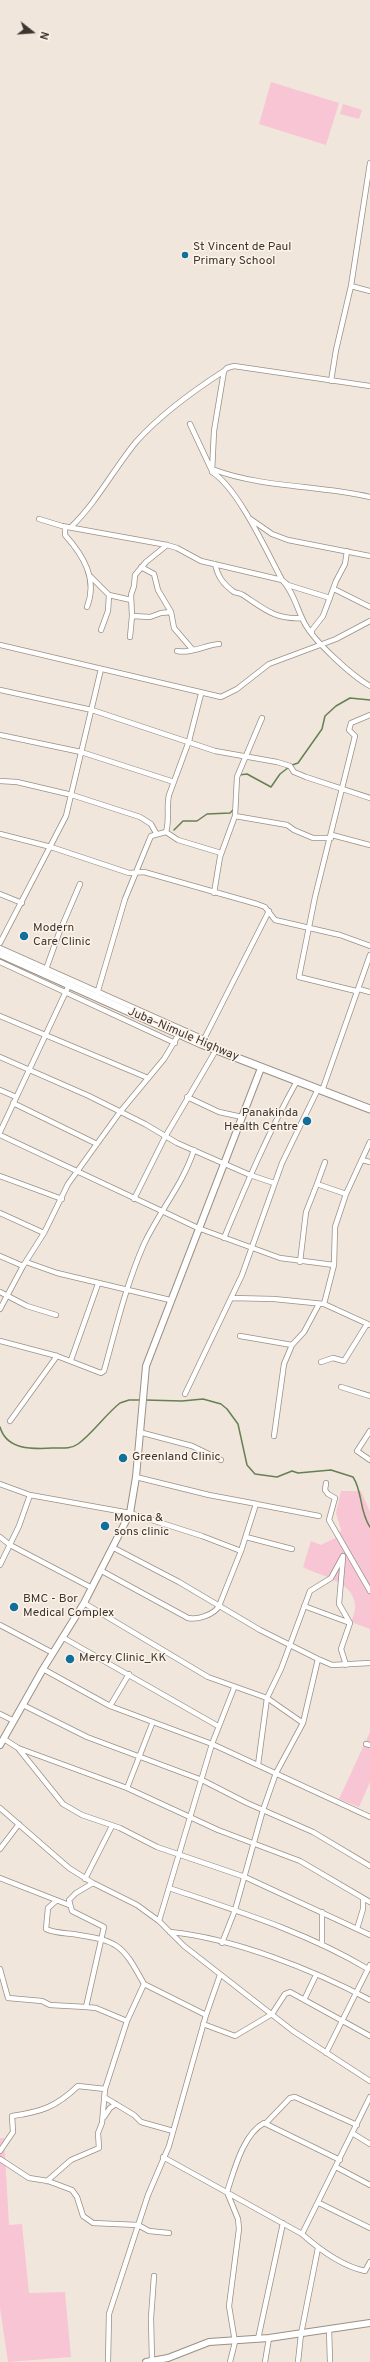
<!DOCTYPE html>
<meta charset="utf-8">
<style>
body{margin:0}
#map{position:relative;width:370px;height:2362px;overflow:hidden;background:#f1e6db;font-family:Overpass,sans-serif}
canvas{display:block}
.north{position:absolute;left:12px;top:12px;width:40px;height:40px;-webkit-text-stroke:3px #fef3e8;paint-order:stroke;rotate:107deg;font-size:11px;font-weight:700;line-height:16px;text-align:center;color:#3b3632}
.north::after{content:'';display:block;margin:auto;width:14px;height:18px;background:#3b3632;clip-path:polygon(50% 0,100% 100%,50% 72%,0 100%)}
</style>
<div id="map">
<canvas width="370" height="2362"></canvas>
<div class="north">N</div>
</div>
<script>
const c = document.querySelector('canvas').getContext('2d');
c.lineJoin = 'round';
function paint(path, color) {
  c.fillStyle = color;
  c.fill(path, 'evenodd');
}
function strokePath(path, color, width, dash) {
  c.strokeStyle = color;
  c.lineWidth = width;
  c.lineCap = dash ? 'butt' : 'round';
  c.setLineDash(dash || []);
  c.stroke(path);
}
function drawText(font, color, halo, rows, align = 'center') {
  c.font = font + ' Overpass,sans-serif';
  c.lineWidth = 3;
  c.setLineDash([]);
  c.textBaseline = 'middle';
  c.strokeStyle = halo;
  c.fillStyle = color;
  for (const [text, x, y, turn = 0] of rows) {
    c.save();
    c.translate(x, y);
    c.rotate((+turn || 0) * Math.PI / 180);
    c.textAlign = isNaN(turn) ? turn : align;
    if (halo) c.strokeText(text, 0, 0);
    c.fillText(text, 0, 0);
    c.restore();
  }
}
paint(new Path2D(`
 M271 82 339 103 326 145 259 124Z
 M343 104 362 110 359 119 340 114Z
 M341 1491H361L370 1512V1629L351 1622C353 1617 356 1609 355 1604 352 1580 319 1576 303 1567L311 1541 321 1545 337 1537 341 1530 336 1513Z
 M370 1732V1782L359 1807 339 1799Z
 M0 2138H4L9 2225 22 2224 29 2293 65 2292 71 2357 8 2362 0 2308Z`), '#f8c5d4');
strokePath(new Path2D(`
 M292 765 298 763 322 729 325 716 336 706 350 698 370 700
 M239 775 247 774 271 787 280 774 289 767
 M174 830 183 821H197L207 814 230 813 234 809
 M145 1400 182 1401 203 1399 221 1404 227 1409 238 1424 247 1465 255 1474 277 1477 292 1471 298 1473 331 1470 353 1477C363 1492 359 1511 370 1527
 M0 1427C7 1451 34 1449 54 1448 62 1448 71 1449 78 1444 93 1433 105 1415 120 1403L129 1400H142`), '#658052', 1.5);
const street = new Path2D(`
 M351 286 370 291
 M331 381 336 350 351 286 370 163
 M370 386 234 366 227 368 224 371 214 431 212 472C238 488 267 552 282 580 294 592 297 610 305 624 315 642 352 676 370 686
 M190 424 212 471
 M212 469C262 488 318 485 370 497
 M249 518 272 534 288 540 370 556
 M39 519 62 526 167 545 177 548 201 561 282 580 288 585 330 598
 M65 527V535C83 555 98 579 87 607
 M71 527C97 502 113 470 136 442 161 414 193 391 224 371
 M215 564C218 577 223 584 234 592 236 593 240 593 243 595 263 608 275 620 302 618
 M141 567 154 574 158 590 171 612 174 628 192 649
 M91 577 109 595 108 611 101 630
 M334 589 370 607
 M109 595 131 600
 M132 616 150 617 161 613 171 612
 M312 634V630L323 616 336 581 345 564 347 551
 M130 637 132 616 131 595 134 586 135 575 146 562 167 545
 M0 645 221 697 237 689 269 664 336 639 370 621
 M177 651C191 654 205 645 219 644
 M0 690 92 710 215 751 277 762 290 766 294 772 306 777 370 798
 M201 694 189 741 169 795C166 808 170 819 166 832L178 840 221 853
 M370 715 351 723 349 730 355 736 315 897 299 977 356 991 359 989 370 992
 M0 735 81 752 174 782
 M0 781 17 782 72 795 140 817 151 824 156 833
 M235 816 287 825 294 830 313 838H331
 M0 834 51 847 129 873 144 872 257 904 265 907 275 920 340 935 370 946
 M332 835 370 845
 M214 893 220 857 235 816 237 777 262 718
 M0 894 22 903
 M0 943 66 816 101 669
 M0 948 204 1039
 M0 962 175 1043
 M45 972 59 933 80 884
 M97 994 125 899 148 843 151 836 166 832
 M0 1016 148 1078
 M203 1041 269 911
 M0 1057 89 1096 145 1124 177 1143 250 1175 274 1183
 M0 1090 16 1097
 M322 1091 370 955
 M187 1097 219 1112 242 1117
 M13 1103 97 1144
 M0 1132 69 985
 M0 1135 198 1228 280 1258 334 1265
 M362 1160 370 1162
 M0 1176 62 1199
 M317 1184 325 1162
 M134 1199 165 1137 216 1050
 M0 1213 44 1233
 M224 1238C246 1185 269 1131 297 1081
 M0 1256 23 1266
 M26 1262 57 1273 170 1300
 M300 1262 306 1212 317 1184 346 1194
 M0 1292 27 1306 56 1315
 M231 1298 274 1299 324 1304 370 1325
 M324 1304 334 1265 335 1227 346 1194 370 1142
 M0 1309 23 1266 44 1233 68 1184 120 1112 164 1059 179 1034
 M240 1336 292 1345
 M0 1341 57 1356 101 1373 104 1371C116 1328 126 1285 144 1244 160 1210 182 1186 194 1150
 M71 1360 98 1284
 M321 1362 333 1358 344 1361 367 1324
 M341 1387 370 1396
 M185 1394 242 1275 282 1163 318 1089
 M10 1421 57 1356
 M370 1431 357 1451 370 1460
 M139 1432 192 1446 221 1460
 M274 1436 284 1364 292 1345 304 1332 319 1304
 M136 1477 209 1495 257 1504
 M326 1483 325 1490 328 1494 335 1498 329 1520 370 1591
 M0 1484 30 1495 130 1513 202 1536 241 1551
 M0 1537 10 1545 92 1588
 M246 1537 292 1549
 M112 1547 179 1582 260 1630 318 1659 332 1665 370 1663
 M343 1557 339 1604 350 1623 341 1649 346 1665
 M0 1565 19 1526 30 1495
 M100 1570 188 1618C197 1620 214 1615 219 1606L241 1551 256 1504 319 1516
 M84 1603 208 1677 267 1698 303 1723
 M304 1606 350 1623
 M0 1625 53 1653
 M62 1637 218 1726
 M43 1669 110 1706 212 1744 370 1817
 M23 1705 87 1737 202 1780 247 1803 313 1832 370 1866
 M110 1706 129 1674
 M0 1714 14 1721
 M4 1739 18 1748 127 1788 218 1830 300 1861 370 1902
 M366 1744 370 1745
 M18 1748 63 1804 82 1815 120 1828 157 1847 245 1877 370 1935
 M258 1765 267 1698 281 1669 310 1591 331 1578 343 1556
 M127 1788 152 1724
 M0 1808 69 1868 93 1883 137 1905 159 1921 184 1946 293 2031 370 2081
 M0 1849 19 1824
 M0 1878 69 1905
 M85 1879 112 1826
 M169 1888C237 1911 306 1932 368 1969
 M56 1901 48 1908 46 1929C54 1933 65 1933 73 1934 119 1941 122 1944 144 1984
 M322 1912V1945
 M159 1921 212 1744 234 1688
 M357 1929 363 1909V1898
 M170 1932C233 1938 314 1970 370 2000
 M222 1943 235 1910 263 1810 276 1773 303 1723 318 1659
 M0 1969 8 1998 42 2001 50 2005 86 2007 104 1927 72 1911 69 1900 76 1893 93 1883
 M304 2000 316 1975
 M86 2007 96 2008 127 2021
 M203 2024 235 2036 272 2014 285 1994 290 1992 370 2036
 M326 2053 370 1965
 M104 2097 134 2115 141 2122 173 2131
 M104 2117 110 2108 116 2104
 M266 2123 290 2098 295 2097 357 2125
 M352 2133 370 2144
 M0 2151 13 2132 12 2116C41 2112 56 2107 78 2086L105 2089
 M163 2157 302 2234 370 2097
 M0 2159 29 2178 48 2181 72 2190 77 2197 83 2216 93 2223 138 2225 149 2231 169 2233
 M336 2167 370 2185
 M47 2181 71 2160 99 2148 98 2133 102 2123 105 2089 127 2021 144 1984 206 2015
 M319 2203 370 2228
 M302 2234C320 2250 342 2266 365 2271L370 2262
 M329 2329 330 2362
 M258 2339 283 2223
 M152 2361 151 2318 154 2276
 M108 2362 109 2314 148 2195 169 2146 206 2015 220 1975
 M230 2362 235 2342 229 2306 239 2229 238 2219 227 2192C234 2171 243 2134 264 2123L340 2160
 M265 2362 269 2338
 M298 2362 301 2334 318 2248`);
const secondary = new Path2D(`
 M0 1745 43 1669 84 1603 130 1513 136 1477 146 1366 261 1068
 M146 2362 168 2358 209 2342 269 2338 370 2323`);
const primary = new Path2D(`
 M0 954 201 1044 370 1109`);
strokePath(street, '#9a9086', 6);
strokePath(secondary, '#9a9086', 8);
strokePath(primary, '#9a9086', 9);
strokePath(street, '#fff', 4.5);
strokePath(secondary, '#fff', 6);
strokePath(primary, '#fff', 7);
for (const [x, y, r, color] of [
 [185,255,4,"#106f9d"],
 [24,936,5,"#106f9d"],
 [307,1121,5,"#106f9d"],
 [123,1458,5,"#106f9d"],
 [105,1526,5,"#106f9d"],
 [14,1607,5,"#106f9d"],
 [70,1659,5,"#106f9d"]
]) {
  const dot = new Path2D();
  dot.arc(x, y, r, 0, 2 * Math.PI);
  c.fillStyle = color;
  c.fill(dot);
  strokePath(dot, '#fef3e8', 1.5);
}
drawText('12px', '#3b3632', '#fef3e8', [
 ["St Vincent de Paul",193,248],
 ["Primary School",193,262],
 ["Modern",33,929],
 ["Care Clinic",33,943],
 ["Panakinda",298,1114,"right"],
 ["Health Centre",298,1128,"right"],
 ["Greenland Clinic",132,1458],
 ["Monica &",114,1519],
 ["sons clinic",114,1533],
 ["BMC - Bor",23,1600],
 ["Medical Complex",23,1614],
 ["Mercy Clinic_KK",79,1659]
], 'left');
drawText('12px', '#3b3632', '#fef3e8', [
 ["Juba–Nimule Highway",183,1035,23]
]);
</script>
